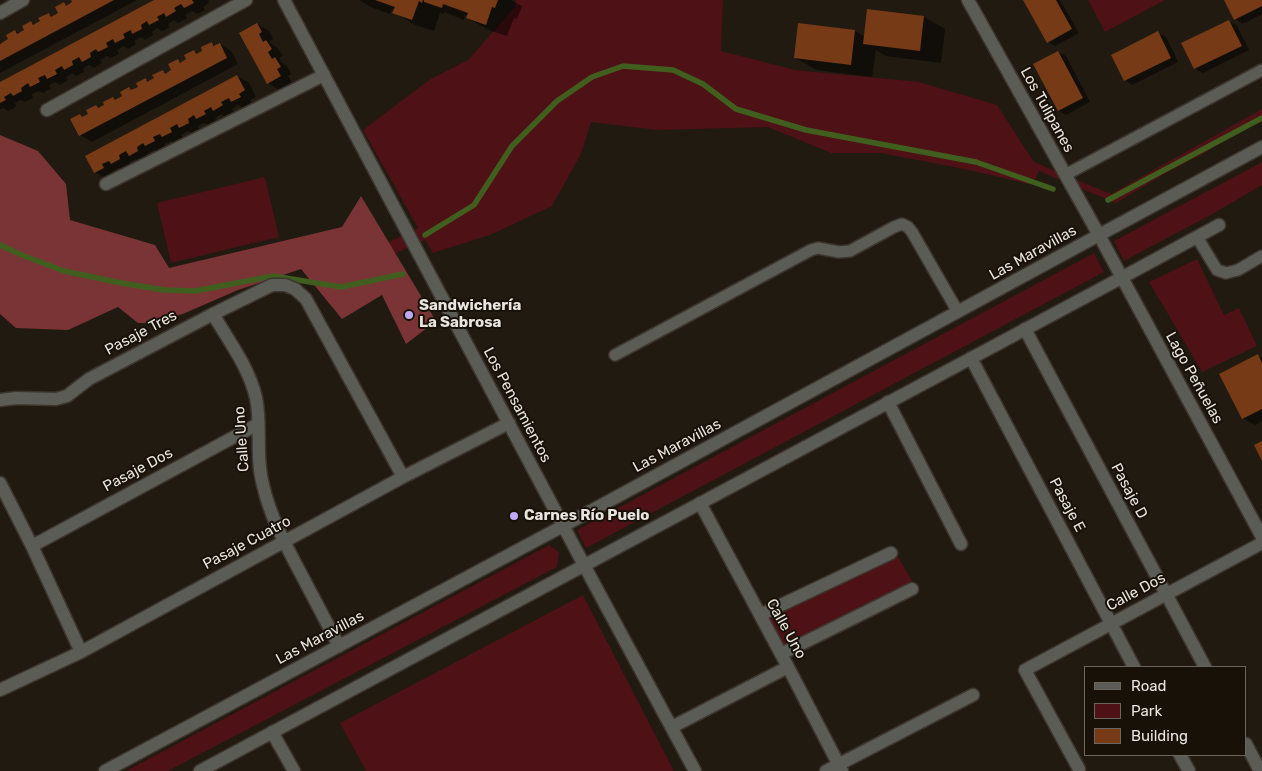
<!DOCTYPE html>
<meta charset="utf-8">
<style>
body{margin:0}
#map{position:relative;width:1262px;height:771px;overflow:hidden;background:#201a11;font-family:Rubik,sans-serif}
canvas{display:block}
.legend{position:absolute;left:1084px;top:666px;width:162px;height:90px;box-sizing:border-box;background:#171108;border:1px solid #6b655e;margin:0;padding:6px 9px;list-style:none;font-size:15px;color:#e8e4de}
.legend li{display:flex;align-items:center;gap:10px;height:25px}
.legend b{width:25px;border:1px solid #6b655e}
</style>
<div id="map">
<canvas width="1262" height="771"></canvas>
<ul class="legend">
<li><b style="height:6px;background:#5c5c56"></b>Road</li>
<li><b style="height:14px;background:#4d1116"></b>Park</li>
<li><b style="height:14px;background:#773a16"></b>Building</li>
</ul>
</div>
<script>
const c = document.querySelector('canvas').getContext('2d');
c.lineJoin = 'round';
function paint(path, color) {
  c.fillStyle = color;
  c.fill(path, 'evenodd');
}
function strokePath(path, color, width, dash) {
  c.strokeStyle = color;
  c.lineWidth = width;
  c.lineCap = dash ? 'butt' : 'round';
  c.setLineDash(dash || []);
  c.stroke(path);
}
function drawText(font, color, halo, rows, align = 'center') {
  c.font = font + ' Rubik,sans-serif';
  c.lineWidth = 4;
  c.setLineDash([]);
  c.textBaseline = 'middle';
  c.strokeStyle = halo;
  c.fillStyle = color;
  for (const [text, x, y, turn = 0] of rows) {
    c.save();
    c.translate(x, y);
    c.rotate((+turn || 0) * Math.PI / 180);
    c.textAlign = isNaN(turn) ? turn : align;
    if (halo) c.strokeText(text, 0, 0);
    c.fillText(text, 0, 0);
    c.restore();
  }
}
paint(new Path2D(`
 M516 0H723L721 51 795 70 919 82 997 105 1034 162 1111 194 1262 109V118L1206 152 1166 173 1116 203 1039 171 1036 178 1028 184 969 170 881 153H831L768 127 657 130 591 122 581 154 552 206 490 235 433 253 425 240 385 258 349 263 324 258 290 255 239 274 228 273 180 286 116 287 60 275 37 247 19 230 0 225V215L16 219 42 236 56 256 76 271 138 277 190 276 225 263 241 264 263 254 291 246 318 247 341 251H371L418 228 363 130 429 80 468 60 515 7Z
 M1088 0H1165L1105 32Z
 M1262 162V185L1216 212 1124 261 1114 241Z
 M265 177 279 237 171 263 157 203Z
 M1094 253 1104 272 586 548 577 530Z
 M1197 259 1224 315 1239 308 1257 346 1202 372 1149 282Z
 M549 545 559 552 557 567 168 771H126Z
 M896 553 913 583 783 650 765 618Z
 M583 595 674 771H366L340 723Z`), '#4d1116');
paint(new Path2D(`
 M0 135 38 151 66 184 70 220 155 245 169 268 342 227 361 196 436 321 406 344 382 295 342 319 301 269 238 290 185 313 157 323H138L118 307 68 330 16 328 0 314Z`), '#7a3436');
paint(new Path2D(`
 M73 0H137L0 73V42L3 43 10 40 15 31 19 33 26 30 31 22 36 25 49 14 53 17 59 14 64 4 68 6 74 3Z
 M157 0H208L209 3 203 7 205 10 197 14 192 11 185 15 187 18 178 23 174 20 168 24 170 27 162 31 157 28 152 32 153 35 145 40 141 37 134 41 136 44 128 49 124 46 117 50 119 54 111 58 107 56 100 60 102 63 94 68 89 65 83 68 84 72 76 76 72 73 66 77 68 80 60 85 55 82 49 85 51 88 43 93 39 91 32 94 33 98 25 102 21 100 15 103 16 107 8 111 3 108 0 110V83Z
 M359 0H511L522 6 517 19 514 18 507 36 489 30 467 18 468 16 465 15 464 20 444 12V14L440 13 434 31 415 25 394 12 395 11 392 10 390 14 373 8Z
 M1024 0H1060L1079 33 1055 46 1048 42Z
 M1225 0H1262V14L1243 24 1235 19Z
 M924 17 945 29 941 63 886 56 876 50 872 77 817 70 795 58 855 31 865 37Z
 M1229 21 1237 26 1249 50 1203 73 1195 69Z
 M257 24 269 31 273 39 270 41 271 44 278 48 283 56 279 58 281 62 287 66 291 74 288 76 292 83 279 90 268 83 240 33Z
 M1158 33 1166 37 1178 62 1132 85 1125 80Z
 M211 44 216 46 220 44 231 51 238 64 92 142 80 135V115L84 118 90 115 96 106 100 109 113 98 117 100 124 97 129 88 133 91 139 88 146 80 150 82 163 71 167 74 173 70 178 61 182 63 194 52 198 54Z
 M1058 52 1066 56 1090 102 1066 115 1059 111Z
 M237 76 249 83 256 97 250 100 251 104 243 108 238 105 232 109 234 112 225 117 221 114 215 118 217 121 209 125 204 123 198 126 200 129 192 134 188 131 181 135 183 138 174 143 171 141 164 144 166 148 157 152 154 150 147 154 149 157 141 162 136 159 130 162 131 166 123 170 119 168 113 171 114 175 107 179 95 172 87 156Z
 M1258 356 1262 358V421L1255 425 1243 418Z`), '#0007');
strokePath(new Path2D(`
 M1108 200 1262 118
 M425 235 474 205 512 146 557 101 592 77 623 66 673 70 703 84 736 109 806 130 976 162 1053 189
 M0 245 24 256 64 271 121 283 164 290 195 291 273 276 341 287 403 274`), '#405f1f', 5.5);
paint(new Path2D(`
 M71 0H114L0 61V44L8 39 6 35 15 30 17 34 24 30 22 26 31 21 33 25 40 21 38 18 49 13 51 17 58 13 55 7 64 2 66 6 72 2Z
 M154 0H192L194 3 184 8 181 4 174 8 176 11 166 17 164 13 157 17 159 20 149 25 147 21 141 25 142 29 132 34 131 30 123 34 125 38 115 43 113 39 106 43 108 47 98 52 96 49 90 53 91 57 82 62 79 57 72 61 73 65 64 70 62 66 55 70 57 74 47 79 45 75 38 78 40 82 30 87 28 83 21 88 22 91 13 96 11 93 4 97 6 100 0 103V82Z
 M375 0H423L422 3 419 1 412 20 392 13 395 7Z
 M424 0H498L495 8 492 7 486 25 466 18 468 13 443 4 442 8 424 2Z
 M1023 0H1056L1072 29 1047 43Z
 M1224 0H1262V6L1234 20Z
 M867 9 924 16 920 51 863 44Z
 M1229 20 1242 46 1194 69 1181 43Z
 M257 23 262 32 259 34 263 42 266 40 272 49 268 52 272 59 275 57 281 67 277 69 281 76 267 84 239 33Z
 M798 23 855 30 851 65 794 58Z
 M1158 31 1171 58 1124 81 1111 55Z
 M212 42 213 46 220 43 227 58 79 136 70 119 80 114 82 117 88 114 86 110 96 105 98 108 104 105 103 102 113 97 115 100 122 96 120 92 129 87 131 90 138 87 136 83 146 78 147 82 154 78 152 75 163 70 165 74 171 70 168 64 178 59 180 63 186 59 184 55 194 50 196 54 202 51 201 47Z
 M1058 51 1083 98 1058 111 1033 64Z
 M237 75 245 90 239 94 241 97 231 102 229 98 221 102 223 105 213 111 211 107 204 111 206 114 196 119 194 115 188 119 189 123 179 128 177 124 170 128 172 132 162 137 160 134 153 137 155 141 145 146 143 143 137 147 138 151 129 156 126 151 119 155 120 159 111 164 109 161 102 164 104 168 94 173 85 156Z
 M1258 354 1262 363V409L1242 419 1219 374Z
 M1262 441V461L1254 445Z`), '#773a16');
const service = new Path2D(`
 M1065 175 1262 70
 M1197 237 1217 270 1226 273 1238 270 1262 256
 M615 355 811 250 818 248 839 252 850 251 894 227 902 224 908 227 912 232 958 312`);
const minor = new Path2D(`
 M968 0 1099 235 1262 147
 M0 13 23 0
 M47 110 246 0
 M106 184 324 75
 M1121 278 1219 225
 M213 314C228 340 249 367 256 398 262 426 255 456 263 485 270 516 285 544 300 572 313 597 326 621 339 646
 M1025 329 1205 667
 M971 358 1134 667
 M0 400 16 398 56 399 67 396 89 379 213 314 272 285H285L295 289 306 299 403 477
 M888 402 961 544
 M0 483 32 546 81 652
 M700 503 788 667 842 771
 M32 546 258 424
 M584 565 695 771
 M760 615 891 553
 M781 654 912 589
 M0 690 81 652 403 477 509 423
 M672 727 788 667
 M272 732 294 771
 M1246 744 1260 771
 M1180 755 1189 771
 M1079 769 1025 670 1262 543
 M826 771 973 695`);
const tertiary = new Path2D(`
 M284 0 584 565
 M105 771 563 526 1099 235 1262 537
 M200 771 1121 278`);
strokePath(service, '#3c362e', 14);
strokePath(minor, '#3c362e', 15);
strokePath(tertiary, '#3c362e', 15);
strokePath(service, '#5c5c56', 11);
strokePath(minor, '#5c5c56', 12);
strokePath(tertiary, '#5c5c56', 12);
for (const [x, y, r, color] of [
 [409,315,5,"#bea9f4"],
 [514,516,5,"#bea9f4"]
]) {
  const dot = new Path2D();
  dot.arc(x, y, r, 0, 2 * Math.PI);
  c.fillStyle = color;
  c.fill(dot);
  strokePath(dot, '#171108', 2);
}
drawText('15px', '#e8e4de', '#171108', [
 ["Los Tulipanes",1047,110,61],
 ["Las Maravillas",1033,253,-29],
 ["Pasaje Tres",141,333,-28],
 ["Lago Peñuelas",1194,378,61],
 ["Los Pensamientos",517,405,62],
 ["Calle Uno",242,439,-94],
 ["Las Maravillas",677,446,-28],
 ["Pasaje Dos",138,470,-28],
 ["Pasaje D",1129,491,62],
 ["Pasaje E",1067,505,62],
 ["Pasaje Cuatro",247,543,-28],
 ["Calle Dos",1136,592,-28],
 ["Calle Uno",786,629,61],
 ["Las Maravillas",320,638,-28]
]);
drawText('bold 15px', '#e8e4de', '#171108', [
 ["Sandwichería",419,306],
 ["La Sabrosa",419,323],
 ["Carnes Río Puelo",524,516]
], 'left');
</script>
